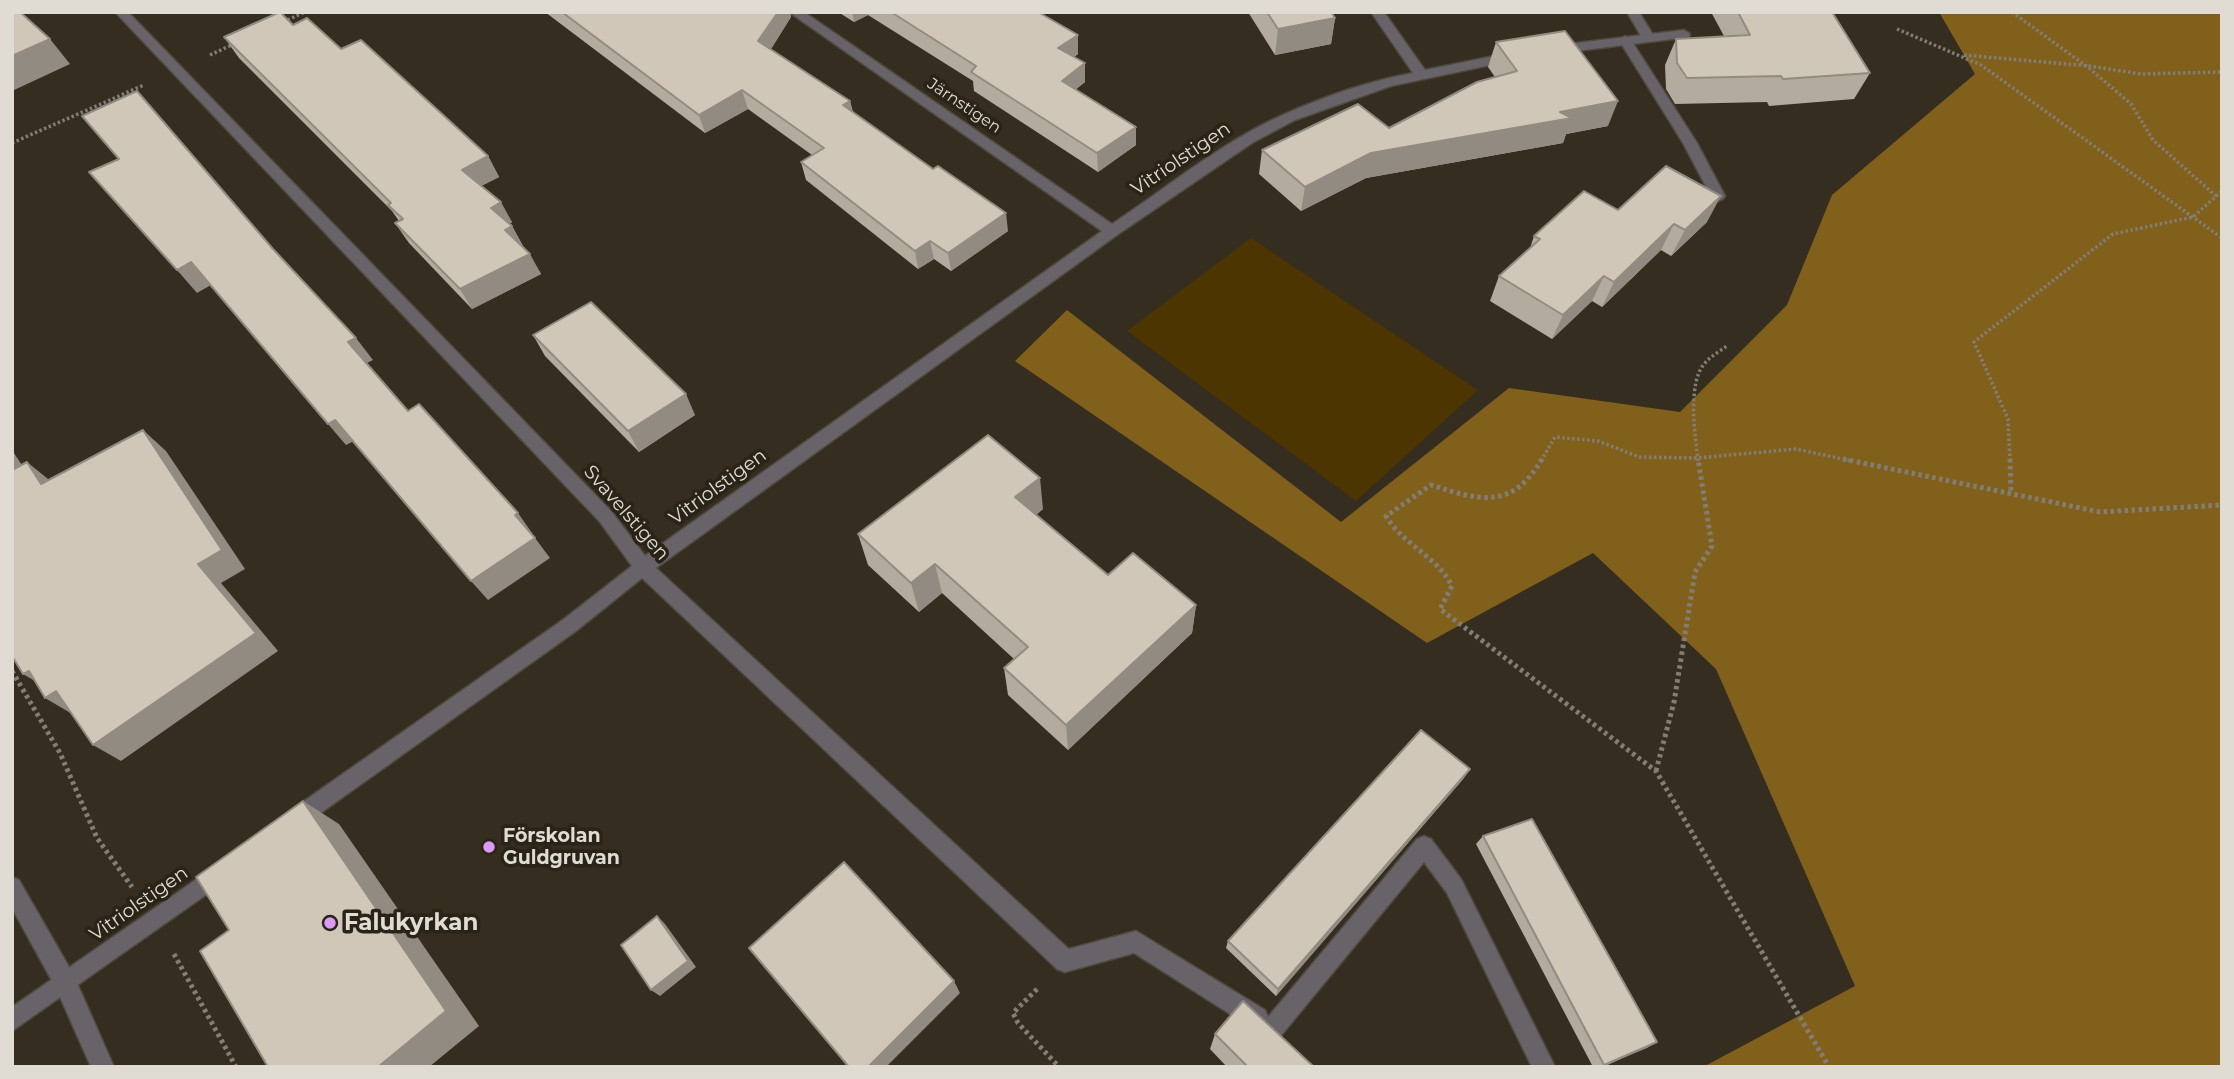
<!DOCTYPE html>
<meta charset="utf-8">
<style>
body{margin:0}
#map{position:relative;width:2234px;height:1079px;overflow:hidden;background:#342d20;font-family:Montserrat,sans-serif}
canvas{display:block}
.frame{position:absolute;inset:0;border:14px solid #e0dcd4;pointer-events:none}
</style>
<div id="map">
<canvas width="2234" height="1079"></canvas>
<div class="frame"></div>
</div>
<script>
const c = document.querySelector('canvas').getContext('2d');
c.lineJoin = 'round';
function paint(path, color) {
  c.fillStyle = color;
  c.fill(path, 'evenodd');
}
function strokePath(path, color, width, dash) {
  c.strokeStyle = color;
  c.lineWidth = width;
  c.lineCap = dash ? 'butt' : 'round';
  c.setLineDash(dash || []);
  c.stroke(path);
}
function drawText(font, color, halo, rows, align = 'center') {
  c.font = font + ' Montserrat,sans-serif';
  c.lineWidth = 7;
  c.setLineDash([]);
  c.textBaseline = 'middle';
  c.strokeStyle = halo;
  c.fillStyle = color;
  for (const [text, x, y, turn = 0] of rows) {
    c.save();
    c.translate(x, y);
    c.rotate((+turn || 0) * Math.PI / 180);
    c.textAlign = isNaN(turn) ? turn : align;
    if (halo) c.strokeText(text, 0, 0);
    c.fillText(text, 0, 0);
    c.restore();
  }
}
paint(new Path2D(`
 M1251 238 1478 390 1356 501 1127 331Z`), '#4c3500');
paint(new Path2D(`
 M1939 12H2222V1067H1703L1855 986 1716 669 1593 553 1427 643 1015 361 1067 310 1341 522 1509 388 1680 412 1787 305 1832 195 1975 74Z`), '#81601c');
const service = new Path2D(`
 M1627 12H1639L1655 38 1654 41H1644Z
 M1625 36 1631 40 1697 143 1725 196 1723 199 1718 201 1711 196 1683 143 1619 40Z
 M1424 836 1431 839 1461 879 1555 1067H1532L1447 893 1424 862 1279 1038 1271 1041 1263 1038 1261 1027 1257 1029 1249 1026 1134 953 1065 972 1057 969 1054 961 1057 953 1065 950 1136 931 1265 1010 1268 1017 1417 839Z`);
const minor = new Path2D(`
 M115 12H128L612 512 645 556 1102 231 789 12H804L1112 224C1168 187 1223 141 1285 114 1325 96 1370 81 1413 73L1371 12H1384L1425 70 1514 52 1520 56 1514 60 1391 86 1295 120 1252 143 1117 235 656 568 1073 953 1076 961 1073 969 1065 972 1057 969 642 578 576 631 301 827 294 830 287 827 284 820 287 813 564 619 632 566 600 522Z
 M1684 30 1690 34 1689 37 1552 54 1546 50 1552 46Z
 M220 863 227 866 230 873 227 880 12 1031V1007Z`);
const tertiary = new Path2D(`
 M12 877 19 880 73 974 114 1067H91L57 990 12 908Z`);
strokePath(service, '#50493d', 3);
strokePath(minor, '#50493d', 3);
strokePath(tertiary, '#50493d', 3);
strokePath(new Path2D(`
 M2012 12 2089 68 2131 104 2153 140 2216 196
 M283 22 305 12
 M1897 29 1981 65 2222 238
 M210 55 234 44
 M1964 55 2089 66 2141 74 2222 72
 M12 143 144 85
 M1541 461 1555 437 1598 441 1639 457 1697 458 1796 449 1852 461
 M1698 461C1695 436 1687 382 1705 363 1711 356 1720 351 1727 346
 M2010 461 2008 419 1974 342 2113 234 2193 217 2222 191`), '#837d73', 3.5, [2.5, 2.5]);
strokePath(new Path2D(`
 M1542 459C1512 510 1481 501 1431 485L1386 516C1403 545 1437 556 1452 586L1440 609 1656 771 1829 1067
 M1843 459 2100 512 2222 505
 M2010 459 2011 493
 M12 671 60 753 97 838 132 887
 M1656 771 1674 702 1695 572 1712 546 1698 459
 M174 954 236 1067
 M1037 989 1013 1013 1018 1023 1059 1067`), '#837d73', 5, [3.5, 3.5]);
paint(service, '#676369');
paint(minor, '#676369');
paint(tertiary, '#676369');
paint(new Path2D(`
 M545 12H790L791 17 771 49 850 101 853 112 1008 231 951 271 934 259 918 269 806 180 801 162 812 155 748 109 705 133Z
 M838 12H1038L1078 54 1074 57 1085 82 1076 89 1136 145 1098 172 974 91 973 81 868 15 854 22Z
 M1248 12H1331L1335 18 1331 44 1275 55Z
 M1711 12H1832L1870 73 1854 99 1769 106 1767 102 1675 104 1666 89 1665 65 1676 39 1724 36Z
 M293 25 341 49 488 156 499 177 481 186 512 222 509 224 512 226 523 246 541 274 472 309 409 243 395 223 399 221 392 211 239 58 224 37Z
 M1496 42 1608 126 1566 134 1563 143 1366 178 1301 211 1259 174 1262 150 1389 128 1495 77 1488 67Z
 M1618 210 1707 222 1671 256 1661 250 1602 307 1592 301 1552 339 1490 301 1499 276 1530 248 1534 236Z
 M533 335 695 415 639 452 545 356Z
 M1043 509 1036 515 1108 575 1196 605 1192 633 1068 750 1008 695 1004 668 1014 659 942 593 919 612 868 565 858 534Z
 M1464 778 1276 996 1226 948 1228 941Z
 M1483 836 1657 1042 1603 1067H1593L1476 844Z
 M1215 1034 1314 1067H1227L1210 1049Z`), '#b3ab9e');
paint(new Path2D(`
 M778 12H790L791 17 764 60 758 41Z
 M852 12H868V15L854 22Z
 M1335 18 1331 44 1275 55 1278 29Z
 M1078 35V54L1059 66 1058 48Z
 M50 39 70 64 12 91V56Z
 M1085 63V82L1063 100 1062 81Z
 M742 90 748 109 705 133 699 115Z
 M850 101 854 120 843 105Z
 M1618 101 1608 126 1566 134 1563 143 1366 178 1301 211 1305 187 1371 153 1560 112Z
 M1136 127V145L1098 172 1097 153Z
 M488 156 499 177 473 190 462 170Z
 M1721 196 1707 222 1671 256 1685 230Z
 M501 202 512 222 502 228 491 208Z
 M1006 213 1008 231 951 271 948 253Z
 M1674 224 1661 250 1602 307 1614 282Z
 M512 226 523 246 505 230Z
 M930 241 934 259 918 269 915 251Z
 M530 254 541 274 472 309 460 289Z
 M191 262 211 285 197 293 177 270Z
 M1604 276 1592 301 1552 339 1563 315Z
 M356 338 373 360 365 364 348 342Z
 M686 394 695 415 639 452 628 431Z
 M335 420 354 441 346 445 328 424Z
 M143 430 166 451 245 569 221 583 278 651 121 761 93 745 198 564Z
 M12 450 39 491 12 470Z
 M27 462 53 483 41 484Z
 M1040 478 1043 509 1019 529 1015 497Z
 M518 513 532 533 530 535 515 515Z
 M535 538 550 558 488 600 471 581Z
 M935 564 942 593 919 612 911 583Z
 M1196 605 1192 633 1068 750 1066 725Z
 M29 671 52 691 23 674Z
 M56 691 74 715 45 698Z
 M1470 769 1464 778 1276 996 1278 989Z
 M303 801 339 824 479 1026 429 1067H378Z
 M657 916 665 924 696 967 660 996 651 990Z
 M954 981 960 993 886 1067H868Z
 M1657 1042 1647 1048 1601 1067Z`), '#928b81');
const building = new Path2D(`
 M12 12H20L50 39 12 56Z
 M280 12 293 25 307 18 341 49 361 40 488 156 462 170 501 202 491 208 512 226 505 230 530 254 460 289 395 223 403 219 388 205 391 203 224 37Z
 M562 12H778L758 41 850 101 843 105 933 169 938 166 1006 213 948 253 930 241 915 251 801 162 824 148 742 90 699 115Z
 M891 12H1038L1078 35 1058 48 1085 63 1062 81 1136 127 1097 153 971 72 976 66Z
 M1267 12H1331L1335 18 1278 29Z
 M1738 12H1832L1870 73 1783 79 1781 76 1687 78 1677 63 1676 39 1750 35Z
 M1565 31 1618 101 1560 112 1572 118 1371 153 1305 187 1262 150 1358 104 1389 128 1477 82 1517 71 1496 42Z
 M137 91 273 249 356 338 348 342 408 411 419 404 518 513 515 515 535 538 471 581 335 420 328 424 191 262 177 270 89 172 119 159 82 116Z
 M1666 166 1721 196 1685 230 1674 224 1614 282 1604 276 1563 315 1499 276 1540 239 1534 236 1584 191 1618 210Z
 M591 302 686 394 628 431 533 335Z
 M143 430 222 550 198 564 256 633 93 745 56 691 45 698 29 671 23 674 12 656V470L27 462 41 484Z
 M988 435 1040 478 1015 497 1108 575 1133 553 1196 605 1066 725 1004 668 1028 647 935 564 911 583 858 534Z
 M1421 730 1470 769 1278 989 1228 941Z
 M303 801 446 1011 378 1067H268L200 951 229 930 196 877Z
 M1532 819 1657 1042 1604 1065 1483 836Z
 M844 862 954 981 868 1067H849L749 948Z
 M657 916 688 961 651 990 621 945Z
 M1243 1001 1314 1067H1248L1215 1034Z`);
paint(building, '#d0c7b8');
strokePath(building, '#928b81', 2);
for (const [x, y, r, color] of [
 [489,847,7,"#da9af6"],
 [330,923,7,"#da9af6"]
]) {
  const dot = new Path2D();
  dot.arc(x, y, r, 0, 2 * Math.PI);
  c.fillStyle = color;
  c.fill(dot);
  strokePath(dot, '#2a2317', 2.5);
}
drawText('16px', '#e0dcd4', '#2a2317', [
 ["Järnstigen",964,106,34]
]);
drawText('19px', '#e0dcd4', '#2a2317', [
 ["Vitriolstigen",1181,159,-34],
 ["Vitriolstigen",718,487,-36],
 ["Svavelstigen",626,513,49],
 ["Vitriolstigen",139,904,-35]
]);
drawText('bold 19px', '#e0dcd4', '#2a2317', [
 ["Förskolan",503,836],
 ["Guldgruvan",503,858]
], 'left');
drawText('bold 23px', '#e0dcd4', '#2a2317', [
 ["Falukyrkan",344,923]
], 'left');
</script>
